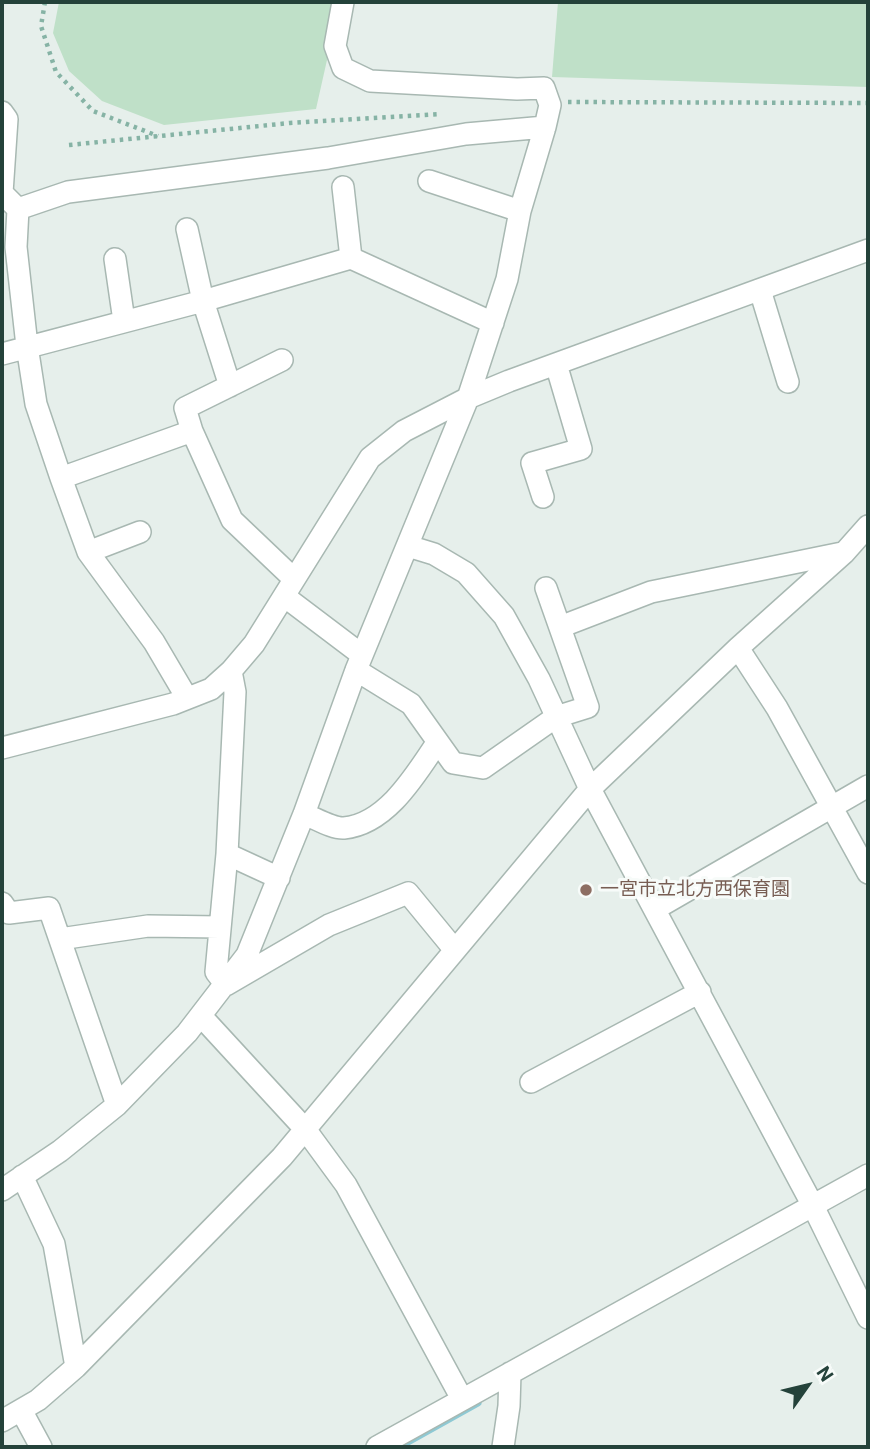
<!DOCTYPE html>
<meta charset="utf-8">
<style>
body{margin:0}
#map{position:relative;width:870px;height:1449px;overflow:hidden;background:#e6efeb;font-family:Roboto,sans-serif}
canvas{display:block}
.frame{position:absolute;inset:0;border:4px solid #24423a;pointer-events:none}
.north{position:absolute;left:772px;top:1351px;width:70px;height:70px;-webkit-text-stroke:5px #f7fbf9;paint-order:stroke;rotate:56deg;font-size:19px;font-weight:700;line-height:28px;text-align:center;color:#24423a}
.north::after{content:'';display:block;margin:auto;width:24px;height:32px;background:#24423a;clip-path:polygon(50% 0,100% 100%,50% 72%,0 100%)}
</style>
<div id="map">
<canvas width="870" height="1449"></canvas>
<div class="frame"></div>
<div class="north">N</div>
</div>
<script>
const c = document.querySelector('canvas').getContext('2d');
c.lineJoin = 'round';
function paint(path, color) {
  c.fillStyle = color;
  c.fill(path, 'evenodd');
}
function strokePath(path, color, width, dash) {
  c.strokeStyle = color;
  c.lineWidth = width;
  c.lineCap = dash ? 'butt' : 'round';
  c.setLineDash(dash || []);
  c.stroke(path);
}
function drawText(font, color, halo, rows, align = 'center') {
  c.font = font + ' Roboto,"Noto Sans JP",sans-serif';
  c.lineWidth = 6;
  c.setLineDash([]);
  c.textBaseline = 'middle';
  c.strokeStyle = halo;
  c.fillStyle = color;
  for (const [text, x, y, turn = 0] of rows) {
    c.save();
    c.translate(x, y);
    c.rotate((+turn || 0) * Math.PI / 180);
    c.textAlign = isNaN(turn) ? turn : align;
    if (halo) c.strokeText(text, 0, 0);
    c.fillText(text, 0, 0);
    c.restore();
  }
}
paint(new Path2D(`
 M59 2H340L316 109 164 125 102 101 69 71 53 33Z
 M558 2H868V87L552 77Z`), '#bfe0c8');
strokePath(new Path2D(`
 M399 1447 478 1403`), '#8ec9d4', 7);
const minor = new Path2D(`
 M2 112 7 119 2 193 18 209 16 247 27 346 36 404 61 478 88 552 154 642 187 698
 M429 181 520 211
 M343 187 351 258
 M18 209 68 192 328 158 466 134 545 127
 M187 229 203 301 230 386
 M115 259 124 321
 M760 290 788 382
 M2 354 203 301 351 258 493 323
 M282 360 185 408 192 431 232 520 294 579
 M61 478 192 431
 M543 497 532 463 581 449 556 364
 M408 546 434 554 466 573 504 616 539 679 590 789 812 1204 868 1318
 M88 552 140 532
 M284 596 362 655
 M560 627 651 592 842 553
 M738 648 777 708 868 873
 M356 670 411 704 453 763 483 768 556 717 588 707 546 588
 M231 671 235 692 227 854 216 972 226 985 329 925 408 893 454 949
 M2 748 173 704 211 689 231 671 254 644 370 458 404 431 468 398 509 381 868 250
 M304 814C315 818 333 829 344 828 387 824 416 774 437 743
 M227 854 279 878
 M2 903 9 913 49 908 117 1105
 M655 909 868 786
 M60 939 148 926 220 927
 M201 1016 305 1129 346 1185 462 1399
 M531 1082 700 992
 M22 1176 54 1244 76 1367
 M2 1190 60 1151 117 1105 187 1033 247 955 304 814 356 670 468 398 507 279 520 211 545 127 550 105 544 88 517 89 370 81 343 68 335 46 343 2
 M21 1410 41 1447
 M2 1421 38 1400 76 1367 282 1157 590 789 738 648 844 553 868 526
 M377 1447 868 1175
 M503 1447 509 1406 510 1373`);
strokePath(minor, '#a8b8b2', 24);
strokePath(new Path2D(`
 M45 2 41 26 56 72 93 111 158 136
 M568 102 868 103
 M69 145 290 123 441 114`), '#86b3a5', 4.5, [3.5, 5]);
strokePath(minor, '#fff', 21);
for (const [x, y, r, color] of [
 [586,890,7,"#8d6e63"]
]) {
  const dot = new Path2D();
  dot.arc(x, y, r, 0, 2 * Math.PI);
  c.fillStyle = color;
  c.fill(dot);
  strokePath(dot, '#f7fbf9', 2.5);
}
drawText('19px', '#785e54', '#f7fbf9', [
 ["一宮市立北方西保育園",600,890]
], 'left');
</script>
